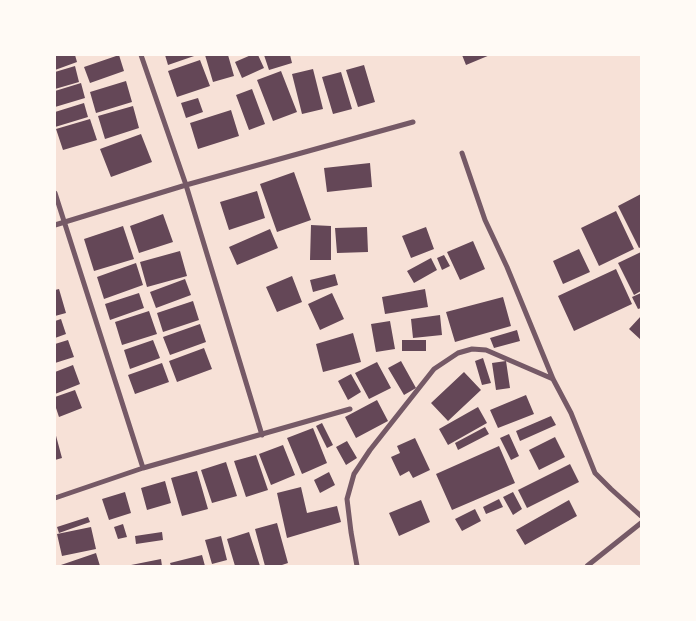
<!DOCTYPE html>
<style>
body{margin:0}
#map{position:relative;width:696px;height:621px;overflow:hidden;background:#f7e1d7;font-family:"Times New Roman",serif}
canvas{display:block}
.frame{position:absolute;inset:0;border:56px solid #fffaf5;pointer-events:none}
</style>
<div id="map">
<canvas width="696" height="621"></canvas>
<div class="frame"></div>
</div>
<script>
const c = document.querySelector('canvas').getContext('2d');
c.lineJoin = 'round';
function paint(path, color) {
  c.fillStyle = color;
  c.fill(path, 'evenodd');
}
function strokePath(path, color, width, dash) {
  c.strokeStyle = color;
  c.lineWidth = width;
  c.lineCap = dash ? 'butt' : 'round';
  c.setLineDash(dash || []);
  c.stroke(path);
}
paint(new Path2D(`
 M55 55H75L77 62 55 70Z
 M119 55 124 71 90 83 84 67Z
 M165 55H197L168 65Z
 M205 55H228L234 76 213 82Z
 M251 55H258L264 68 242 78 235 62Z
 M264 55H290L292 63 269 70Z
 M462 55H490L466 65Z
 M200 60 210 86 177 97 168 71Z
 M364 65 375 102 358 107 346 70Z
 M75 66 79 82 55 89V72Z
 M313 69 323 109 302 114 292 74Z
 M281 71 297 112 273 121 257 80Z
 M341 72 352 109 333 114 322 77Z
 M126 81 132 102 96 113 90 92Z
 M81 83 85 98 55 107V91Z
 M252 89 265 124 249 130 236 95Z
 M198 98 203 112 186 118 181 103Z
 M84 103 88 117 55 127V112Z
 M133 106 139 128 105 139 98 116Z
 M231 110 239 136 198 149 190 123Z
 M90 119 97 140 63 150 56 129Z
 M141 134 152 162 111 177 100 149Z
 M370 163 372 187 327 192 324 168Z
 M294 172 311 220 277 232 260 184Z
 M257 191 265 218 229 230 220 202Z
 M641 194V247L639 248 618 206Z
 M616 211 634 249 599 266 581 228Z
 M163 214 173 242 139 253 130 226Z
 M311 225 331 226V260H310Z
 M123 226 134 259 94 271 84 239Z
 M367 227 368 252 337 253 335 228Z
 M426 227 434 249 411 258 402 236Z
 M270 229 278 248 237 265 229 247Z
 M473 241 485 269 460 280 447 252Z
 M579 249 590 272 563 284 553 261Z
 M180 251 187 276 147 287 140 262Z
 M641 252V291L634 295 618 263Z
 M444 255 450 266 442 270 437 258Z
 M431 258 437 270 414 283 407 271Z
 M136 263 143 285 104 299 97 277Z
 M616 269 632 304 574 331 558 296Z
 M335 274 338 285 313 292 310 280Z
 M292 276 302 302 277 312 266 287Z
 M185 279 191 295 156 308 150 292Z
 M59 289 66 313 55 316V290Z
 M425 289 428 307 385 314 382 297Z
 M139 293 144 308 110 320 105 304Z
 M332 293 344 319 320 330 308 304Z
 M641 293V308L638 309 632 297Z
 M503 297 511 326 455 342 446 312Z
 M193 301 199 320 163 332 157 313Z
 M149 311 157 334 122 345 115 322Z
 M440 315 442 335 413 338 411 319Z
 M641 316V340L629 329Z
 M61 319 66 334 55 338V321Z
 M390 321 395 349 376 352 371 324Z
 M200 324 206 342 170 355 163 337Z
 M517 330 520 341 494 348 490 338Z
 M353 333 361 362 323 372 316 344Z
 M68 340 74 357 55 363V344Z
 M153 340 160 358 130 369 124 350Z
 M402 340H426V351H402Z
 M204 348 212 369 177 382 169 361Z
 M483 358 491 383 482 385 475 361Z
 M401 361 416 388 404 395 388 368Z
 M506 361 510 388 496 390 492 363Z
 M377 362 391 388 369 399 355 373Z
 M162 363 169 382 135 394 128 375Z
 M73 365 80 384 55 394V372Z
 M464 372 481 390 448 421 431 403Z
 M351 374 361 392 348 400 338 381Z
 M75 390 82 408 59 417 55 405V397Z
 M526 395 534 414 498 428 490 410Z
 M377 400 388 421 356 438 345 417Z
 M478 407 487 423 448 445 439 429Z
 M551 416 556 425 520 441 516 431Z
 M322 423 333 445 327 448 316 426Z
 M485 427 489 434 458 450 455 443Z
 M313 428 327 463 302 474 287 438Z
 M55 432 62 458 55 460Z
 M509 434 519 456 511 460 500 438Z
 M555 437 565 457 539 470 529 450Z
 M415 438 430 470 413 478 409 471 400 476 391 457 400 453 397 446Z
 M347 441 357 458 346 465 336 447Z
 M283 445 295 475 271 485 259 454Z
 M499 446 515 483 452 510 436 474Z
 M256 455 268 490 246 497 234 461Z
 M226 462 237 496 212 503 201 470Z
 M570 464 579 482 527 508 518 490Z
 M197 471 208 509 182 516 171 478Z
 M329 472 335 485 320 493 314 480Z
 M165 481 171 503 147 510 141 488Z
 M301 487 307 513 337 506 341 522 287 538 277 493Z
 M125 492 131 513 109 520 102 499Z
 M513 492 522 509 513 515 503 497Z
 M499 499 503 507 486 514 483 507Z
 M421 500 430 522 399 536 389 513Z
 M569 500 577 516 525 545 516 530Z
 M475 509 481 521 462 531 455 519Z
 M88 517 90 522 59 533 57 527Z
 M277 523 288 563 279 566H265L255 529Z
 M123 524 127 537 118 539 114 527Z
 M91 527 96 549 62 556 57 534Z
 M162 532 163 540 136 544 135 536Z
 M249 532 260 566H235L227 539Z
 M221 536 227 560 212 564 205 540Z
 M96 553 100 566H58Z
 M202 555 205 566H171L170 563Z
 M161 559 162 566H131V565Z`), '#644757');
strokePath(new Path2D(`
 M141 55 186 185 262 435
 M462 153 485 220 507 267 553 379 571 413 595 473 611 489 641 516
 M55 193 143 468
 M55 225 186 185 413 122
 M55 498 143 468 350 409
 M357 566 351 532 347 499 354 474 370 450 434 369 458 353 472 349 486 350 553 379
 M587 566 641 523`), '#755966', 5);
</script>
